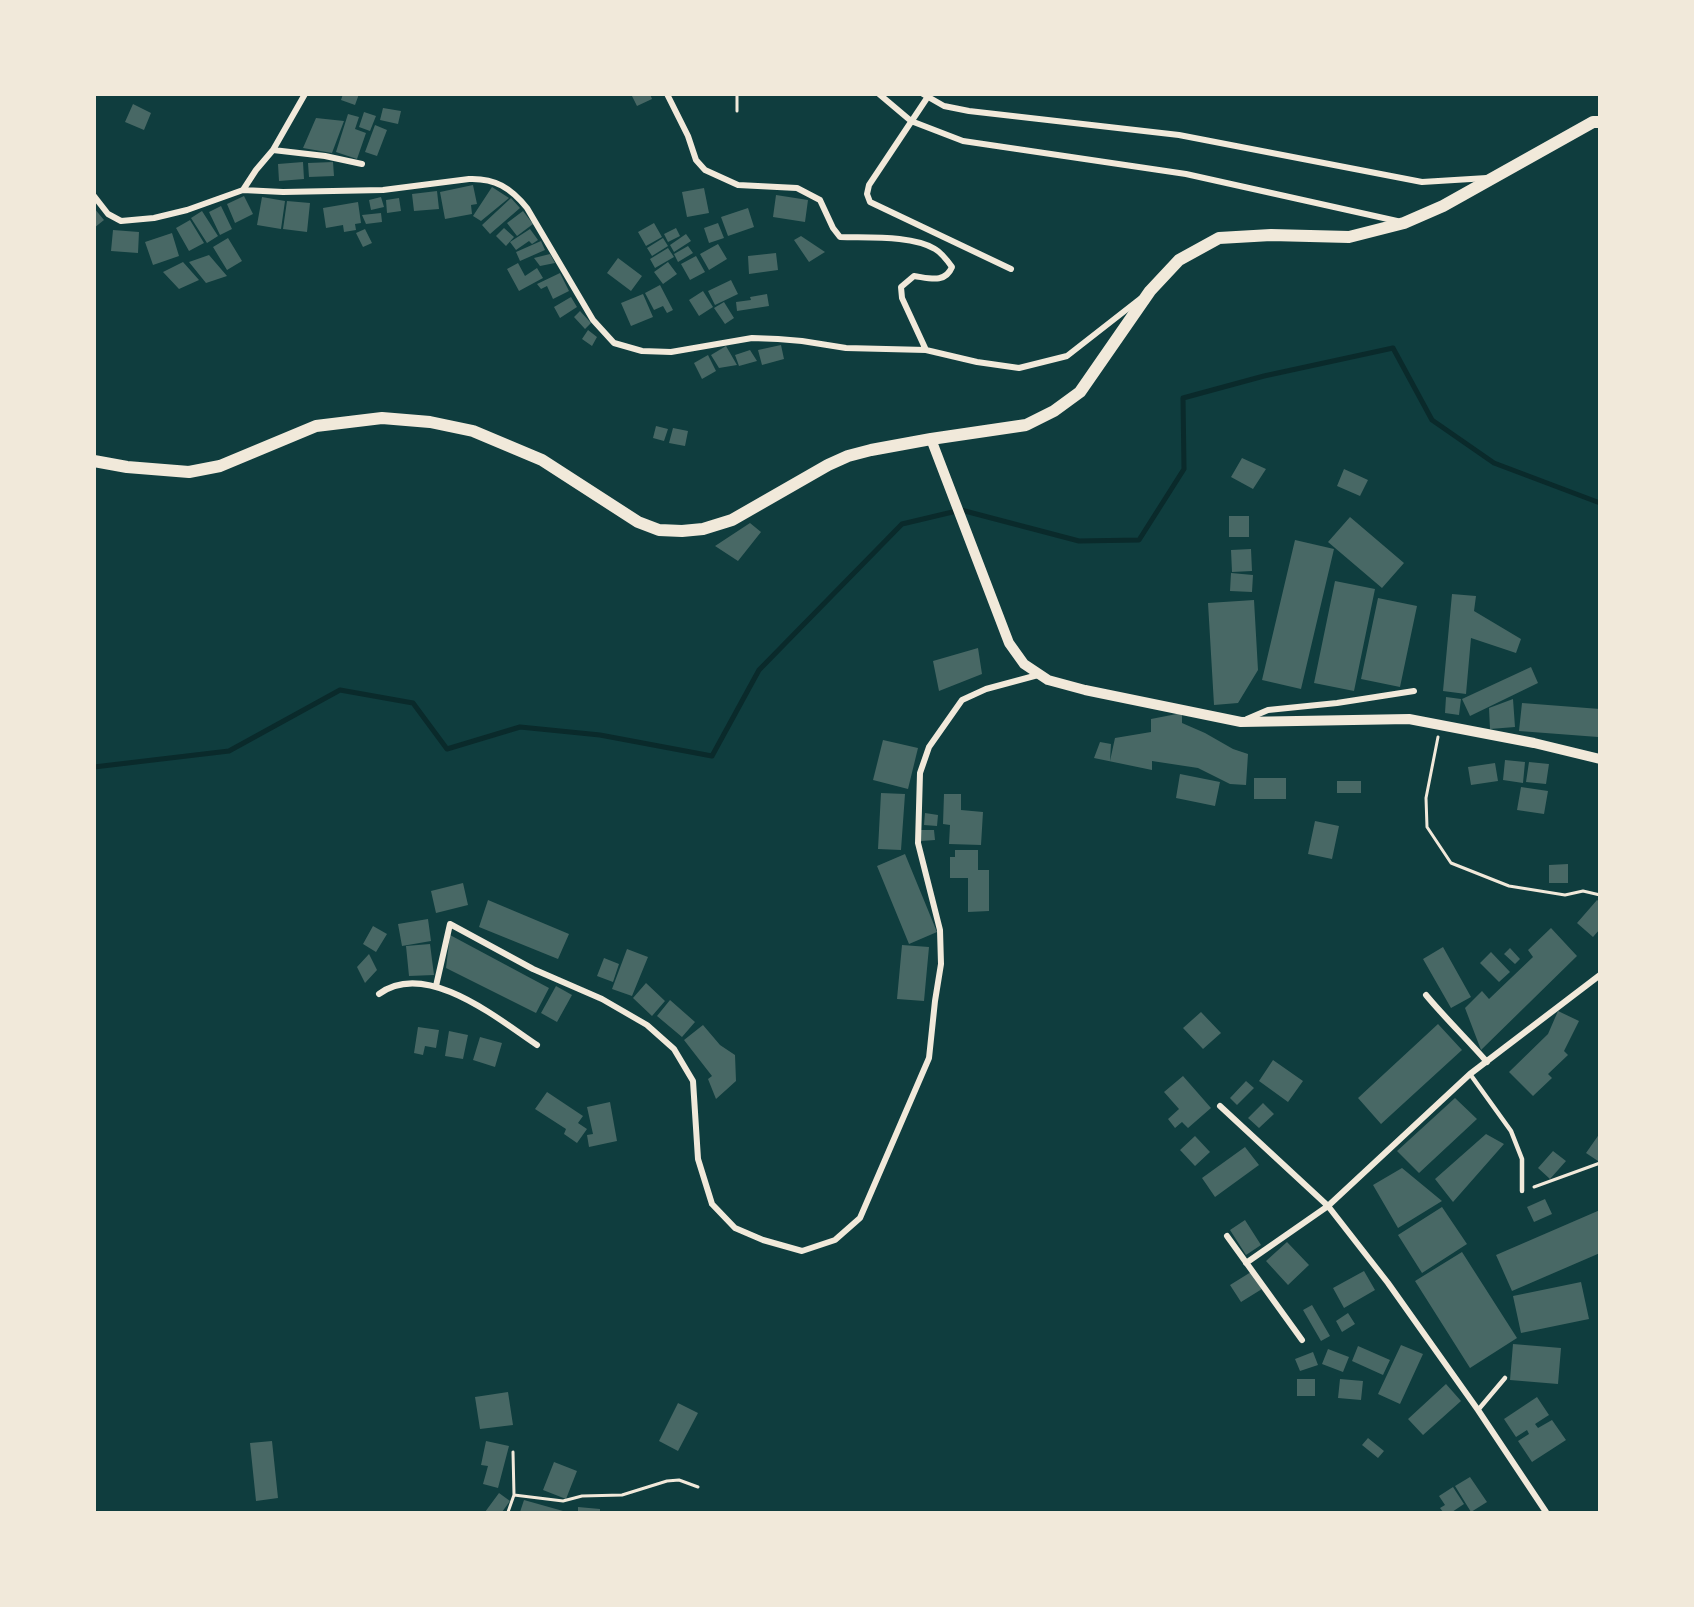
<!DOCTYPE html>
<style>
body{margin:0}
#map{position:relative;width:1694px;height:1607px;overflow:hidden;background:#0f3d3e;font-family:Figtree,sans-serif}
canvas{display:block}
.frame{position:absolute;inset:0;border:96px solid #f1e9da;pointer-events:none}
</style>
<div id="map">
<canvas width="1694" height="1607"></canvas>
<div class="frame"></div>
</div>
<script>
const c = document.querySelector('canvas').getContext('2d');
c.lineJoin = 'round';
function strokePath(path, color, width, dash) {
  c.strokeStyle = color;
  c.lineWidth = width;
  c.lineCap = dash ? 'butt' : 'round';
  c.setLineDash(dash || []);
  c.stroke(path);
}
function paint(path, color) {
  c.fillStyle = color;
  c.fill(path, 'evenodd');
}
strokePath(new Path2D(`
 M94 767 229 751 340 690 413 703 447 749 520 727 600 735 712 756 759 670 902 524 961 510 1079 541 1139 540 1184 469 1183 398 1264 376 1393 348 1432 420 1494 463 1600 503`), '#0a2a2b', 5);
paint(new Path2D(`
 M343 94H359L355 105 341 100Z
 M631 94H650L652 99 637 106Z
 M133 104 151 113 144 130 125 122Z
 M383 108 401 111 398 124 380 120Z
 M364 112 376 116 370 131 359 127Z
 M348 114 359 117 355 129 366 133 357 159 336 152Z
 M316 118 344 121 332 153 303 148Z
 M375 125 387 130 377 156 365 152Z
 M303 162 304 179 279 181 278 164Z
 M333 162 334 176 309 177 308 163Z
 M473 185 477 204 471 205 472 214 445 219 440 192Z
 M492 187 509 198 481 221 473 216Z
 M704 188 709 213 687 217 682 192Z
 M437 191 439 209 414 211 412 194Z
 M776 195 808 200 805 222 773 217Z
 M244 196 253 214 235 223 227 204Z
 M262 197 285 201 281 229 257 225Z
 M381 197 384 207 371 210 369 200Z
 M399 198 401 211 387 213 386 200Z
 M511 198 520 208 490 234 482 225Z
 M287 201 310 203 307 232 283 229Z
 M358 202 361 223 355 224 356 230 344 232 343 225 326 228 323 208Z
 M221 206 232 229 220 235 209 212Z
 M94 208 104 220 94 228Z
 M748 208 754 227 728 236 721 217Z
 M202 211 218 236 207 243 191 218Z
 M523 211 533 224 517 236 507 223Z
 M381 213 382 222 366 224 362 215Z
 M190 220 204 243 189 251 176 228Z
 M654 223 662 237 646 246 638 232Z
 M718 223 724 238 709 243 704 228Z
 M504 228 514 237 506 246 496 236Z
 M676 228 680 236 668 242 664 234Z
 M365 229 372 243 363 247 356 233Z
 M530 229 538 240 532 244 529 241 516 250 510 242Z
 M113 230 139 232 138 253 111 251Z
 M172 233 179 256 153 265 145 242Z
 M686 234 691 241 674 252 670 245Z
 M801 236 825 252 809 262 794 240Z
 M228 238 242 261 227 270 213 247Z
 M663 238 668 246 652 256 647 248Z
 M541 241 545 250 520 261 516 252Z
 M718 244 727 259 709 270 700 254Z
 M688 246 693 253 678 262 674 254Z
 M668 248 674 257 655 268 650 259Z
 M776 253 778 270 749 274 748 256Z
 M550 254 555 263 540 266 534 258Z
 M209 255 227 276 206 283 189 262Z
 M696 256 705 272 690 280 681 264Z
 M618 258 642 276 631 291 607 273Z
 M183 262 199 280 179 289 163 272Z
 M668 262 677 274 663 284 654 272Z
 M518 263 525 276 537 268 543 278 519 291 507 269Z
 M560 273 569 291 553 299 547 286 541 289 537 284Z
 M731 280 738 294 715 305 708 291Z
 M660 285 673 310 667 313 663 306 654 310 645 293Z
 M703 291 713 307 699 316 689 300Z
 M643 294 653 317 631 326 621 303Z
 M767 294 769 306 737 311 736 302 751 300 750 297Z
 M571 297 577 307 560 318 554 307Z
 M724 302 734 318 725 324 714 308Z
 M580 311 591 323 585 329 574 317Z
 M588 330 597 337 592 346 582 339Z
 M781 345 784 359 762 365 758 350Z
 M726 346 737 365 719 368 711 355Z
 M750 350 757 361 739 366 735 355Z
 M708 355 716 371 702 379 694 363Z
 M656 426 668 429 664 441 653 438Z
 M673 428 688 431 685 446 669 443Z
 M1242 458 1266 469 1253 489 1231 477Z
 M1344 469 1368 480 1360 496 1337 486Z
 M1229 516H1249V537H1229Z
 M1350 517 1404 563 1382 588 1328 542Z
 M750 523 761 532 738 561 715 546Z
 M1295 540 1334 549 1301 689 1262 680Z
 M1251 549 1252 571 1232 572 1231 550Z
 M1231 573 1253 575 1252 592 1230 591Z
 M1335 581 1375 589 1354 691 1314 683Z
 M1452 594 1476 596 1474 611 1521 639 1516 653 1471 638 1466 694 1443 691Z
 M1378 598 1417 606 1400 687 1361 679Z
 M1254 600 1258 670 1238 703 1214 705 1208 603Z
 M978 648 982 674 939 691 933 661Z
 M1531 667 1538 683 1470 716 1462 699Z
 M1446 697 1461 699 1459 715 1445 713Z
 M1513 699 1515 727 1490 729 1489 708Z
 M1522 703 1600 709 1598 737 1519 731Z
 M1182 713V723L1205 733 1233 749 1248 754 1246 785 1230 784 1198 768 1152 761V770L1094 758 1100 742 1111 744 1110 761 1115 738 1151 732V719Z
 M883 740 918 748 908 789 873 780Z
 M1505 760 1525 762 1523 783 1503 780Z
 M1529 762 1549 764 1546 784 1526 782Z
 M1495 763 1498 781 1471 785 1468 767Z
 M1180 774 1220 782 1215 806 1176 798Z
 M1254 778H1286V799H1254Z
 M1337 781H1361V793H1337Z
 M1521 787 1548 791 1544 814 1517 810Z
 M881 793 905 794 901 850 878 849Z
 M944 794H961V810L983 812 981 845 949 844 950 825 943 824Z
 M925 813 938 815 937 826 924 825Z
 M1315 821 1339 826 1332 859 1308 854Z
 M921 830H934L935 840 921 841Z
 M955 850H978V870H989V911L968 912V878H950V857H955Z
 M905 854 937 932 909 944 877 866Z
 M1568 864V883H1549V865Z
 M463 883 468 905 436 913 431 891Z
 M488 900 569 934 558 959 479 927Z
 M1597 900 1600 902V929L1593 937 1577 923Z
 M428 919 431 941 402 946 398 924Z
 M373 926 387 934 376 952 363 944Z
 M1551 928 1577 956 1481 1050 1465 1008 1482 991 1489 999 1533 957 1528 950Z
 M450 935 549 988 536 1013 446 968Z
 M430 944 434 975 409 976 406 946Z
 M902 945 929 947 924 1001 897 999Z
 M1443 947 1471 997 1451 1008 1423 959Z
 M1510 948 1520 959 1515 964 1504 954Z
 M627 949 648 957 632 996 612 989Z
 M1491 952 1510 972 1499 982 1480 963Z
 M369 954 377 970 365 983 357 967Z
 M604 958 619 964 613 982 597 976Z
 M646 983 665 1001 652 1016 633 998Z
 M556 986 572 995 557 1022 541 1013Z
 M670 1000 695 1022 682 1037 657 1016Z
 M1558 1011 1579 1021 1564 1051 1568 1055 1548 1074 1552 1078 1533 1096 1509 1072 1548 1034Z
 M1201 1012 1221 1033 1203 1049 1183 1028Z
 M1438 1024 1462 1050 1381 1124 1358 1098Z
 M703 1025 720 1045 735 1055 736 1081 716 1099 708 1079 712 1076 684 1040Z
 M418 1027 439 1030 436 1048 425 1046 423 1055 414 1053Z
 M449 1031 468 1035 463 1059 445 1056Z
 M480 1037 502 1043 495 1067 473 1060Z
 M1273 1060 1303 1081 1288 1102 1259 1081Z
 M1183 1076 1211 1108 1188 1128 1182 1122 1175 1128 1168 1119 1179 1109 1164 1092Z
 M1246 1081 1254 1088 1237 1105 1230 1098Z
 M547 1092 583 1116 578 1123 587 1129 577 1143 564 1134 566 1129 535 1109Z
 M1455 1098 1477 1119 1419 1173 1397 1151Z
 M610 1102 617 1141 589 1147 587 1135 593 1134 587 1107Z
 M1263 1103 1274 1114 1259 1128 1248 1118Z
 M1600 1133V1158L1598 1161 1586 1153Z
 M1486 1134 1504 1144 1453 1202 1435 1179Z
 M1195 1136 1210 1152 1195 1166 1180 1150Z
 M1245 1147 1259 1165 1215 1197 1202 1178Z
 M1553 1151 1566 1161 1550 1179 1538 1168Z
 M1402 1168 1442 1201 1398 1228 1373 1185Z
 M1545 1199 1552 1214 1534 1222 1527 1207Z
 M1442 1207 1467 1244 1422 1273 1398 1235Z
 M1600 1210V1253L1512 1291 1496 1255Z
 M1245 1220 1261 1245 1246 1255 1230 1230Z
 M1287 1242 1309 1265 1288 1285 1266 1261Z
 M1462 1252 1517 1338 1470 1368 1415 1281Z
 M1364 1271 1375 1290 1344 1308 1333 1288Z
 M1251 1272 1262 1289 1241 1302 1230 1285Z
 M1581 1282 1589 1319 1521 1333 1513 1296Z
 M1312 1305 1330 1336 1321 1341 1303 1310Z
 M1348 1313 1355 1324 1342 1332 1336 1321Z
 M1513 1344 1561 1348 1558 1384 1510 1380Z
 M1401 1345 1423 1354 1400 1404 1378 1394Z
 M1358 1346 1390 1360 1383 1375 1352 1361Z
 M1328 1349 1349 1357 1343 1372 1322 1364Z
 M1313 1352 1318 1365 1300 1371 1295 1359Z
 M1297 1379H1315V1396H1297Z
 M1340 1379 1363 1381 1361 1400 1338 1398Z
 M1446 1384 1461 1401 1423 1435 1408 1419Z
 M508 1392 513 1425 480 1429 475 1397Z
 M1537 1397 1549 1415 1535 1424 1538 1428 1552 1420 1566 1440 1532 1462 1518 1441 1529 1434 1527 1430 1516 1437 1504 1419Z
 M678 1403 698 1413 678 1451 659 1441Z
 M1368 1438 1384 1451 1378 1458 1362 1445Z
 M272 1441 278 1498 256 1501 250 1443Z
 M486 1441 509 1446 498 1488 483 1484 488 1466 481 1465Z
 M554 1462 577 1471 566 1499 543 1490Z
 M1470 1477 1487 1502 1471 1512 1455 1486Z
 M1453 1487 1464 1504 1452 1512H1443L1440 1508 1445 1505 1439 1496Z
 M499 1493 510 1501 502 1512H485Z
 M524 1500 563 1511V1512H520Z
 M578 1507 600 1509V1512H578Z`), '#486865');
strokePath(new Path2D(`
 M737 111V94
 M1438 737 1426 798 1427 827 1451 863 1509 886 1565 895 1583 891 1600 895
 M1534 1187 1600 1163
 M514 1495 563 1501 582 1496 622 1495 667 1481 679 1480 698 1487
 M508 1512 514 1495 513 1452`), '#f1e9da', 3);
strokePath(new Path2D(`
 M1470 1074 1511 1131 1522 1159V1191
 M1478 1410 1505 1378`), '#f1e9da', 4.5);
strokePath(new Path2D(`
 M667 94 688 136 696 160 705 170 738 185 797 188 820 200 833 228 840 237C868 238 912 235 935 249 942 253 947 260 952 267 945 284 929 278 914 276L901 287 902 298 926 350
 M879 94 911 121 963 141 1186 174 1397 221
 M923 94 944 106 969 111 1179 135 1422 182 1487 178
 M927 98 869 185 867 194 870 202 1011 269
 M273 150 325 156 362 164
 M243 190 256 170 273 150 305 94
 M94 196 108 214 121 221 154 218 187 210 243 190 283 192 383 190 469 179C495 178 511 188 527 208L593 320 614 343 642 351 671 352 752 338 778 339 802 341 846 348 926 350 977 362 1019 368 1067 356 1140 299
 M1247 719 1268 710 1337 703 1414 691
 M436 986 450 924 533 969 602 999 647 1025 674 1049 693 1081 698 1159 712 1204 735 1228 763 1240 802 1251 835 1240 860 1218 929 1058 935 1001 941 964 940 930 918 843 920 773 929 747 962 700 986 689 1038 675
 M379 994C426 959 498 1019 537 1045
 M1426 995C1445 1018 1467 1039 1487 1062
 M1220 1106 1328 1206 1388 1283 1478 1410 1546 1512
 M1227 1236 1302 1340
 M1246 1263 1328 1206 1470 1074 1600 975`), '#f1e9da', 6);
strokePath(new Path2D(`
 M931 439 1009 643 1024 664 1048 680 1085 690 1241 722 1409 719 1534 743 1600 759`), '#f1e9da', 10);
strokePath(new Path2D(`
 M94 461 127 467 189 472 220 466 316 426 382 418 430 422 473 431 542 460 638 522 659 530 682 531 703 529 732 520 828 465 848 456 871 450 931 439 1026 425 1054 411 1080 392 1150 291 1179 260 1219 238 1271 235 1349 237 1404 223 1443 206 1593 122H1600`), '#f1e9da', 12);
</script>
